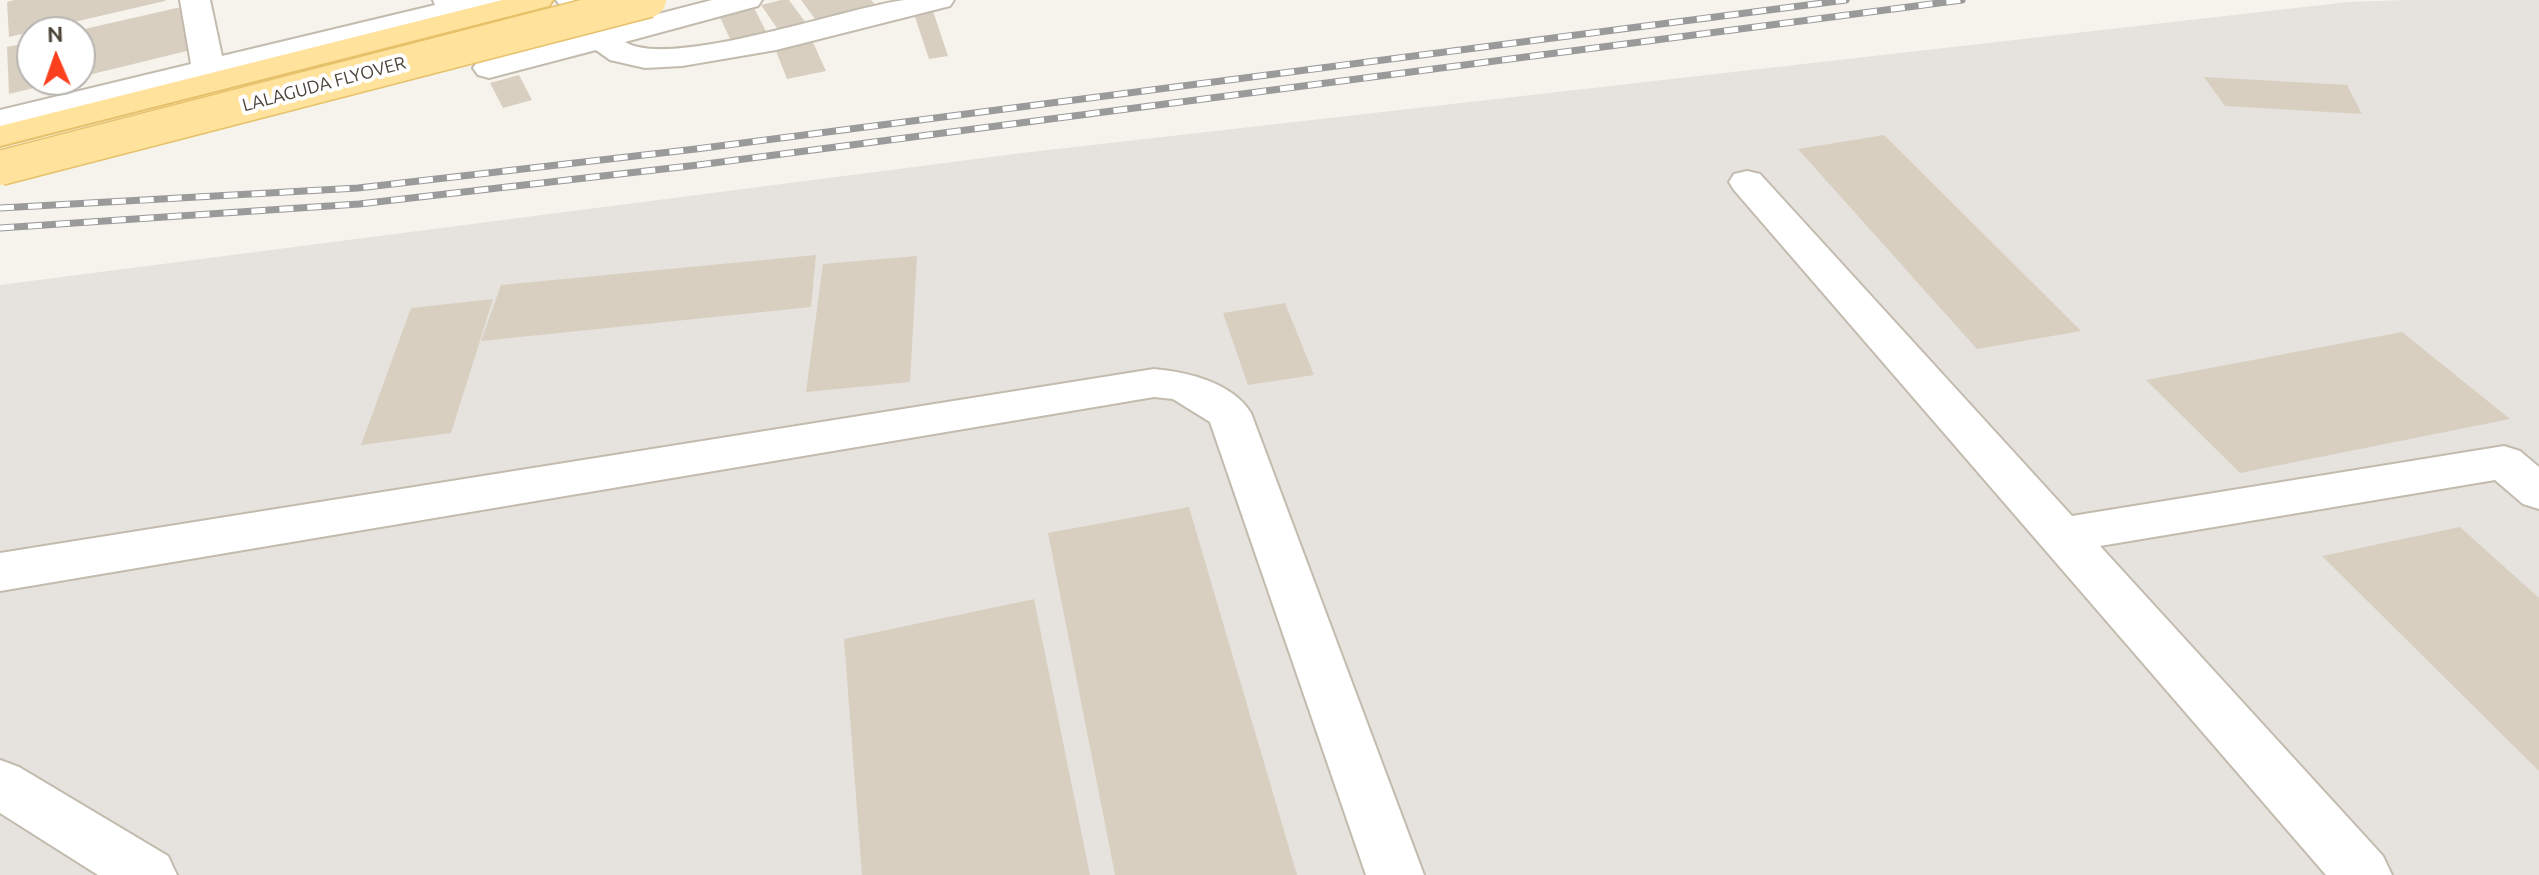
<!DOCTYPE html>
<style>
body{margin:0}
#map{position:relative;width:2539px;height:875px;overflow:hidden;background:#f6f3ec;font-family:Ubuntu,sans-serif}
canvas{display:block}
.north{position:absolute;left:16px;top:16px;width:80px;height:80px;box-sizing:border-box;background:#fff;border:2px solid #b7b4b0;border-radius:50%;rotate:358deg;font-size:22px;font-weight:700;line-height:32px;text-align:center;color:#4b4439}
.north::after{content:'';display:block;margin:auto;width:28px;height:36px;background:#fc3f1d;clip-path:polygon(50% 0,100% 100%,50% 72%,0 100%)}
</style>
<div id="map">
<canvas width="2539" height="875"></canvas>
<div class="north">N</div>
</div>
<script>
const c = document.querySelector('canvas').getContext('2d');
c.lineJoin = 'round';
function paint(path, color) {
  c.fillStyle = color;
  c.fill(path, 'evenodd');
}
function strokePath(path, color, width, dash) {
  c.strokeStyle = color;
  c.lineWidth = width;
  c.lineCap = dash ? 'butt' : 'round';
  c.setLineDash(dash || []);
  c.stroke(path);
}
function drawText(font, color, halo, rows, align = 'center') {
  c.font = font + ' Ubuntu,sans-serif';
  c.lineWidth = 8;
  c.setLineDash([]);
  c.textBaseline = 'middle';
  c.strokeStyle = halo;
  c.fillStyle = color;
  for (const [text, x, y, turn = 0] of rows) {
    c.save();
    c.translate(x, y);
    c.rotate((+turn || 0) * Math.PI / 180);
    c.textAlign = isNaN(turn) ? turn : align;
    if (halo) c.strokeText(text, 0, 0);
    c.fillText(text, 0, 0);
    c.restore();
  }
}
paint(new Path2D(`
 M2406 0H2539V875H0V285L1022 153 2348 2Z`), '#e6e2dd');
paint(new Path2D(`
 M14 0H165V1L9 37 7 2Z
 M781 0H789L809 27 781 34 761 5Z
 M801 0H871L881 11 821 27Z
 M753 6 767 33 731 41 718 13Z
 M181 7 191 50 80 77V30Z
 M933 11 948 56 929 59 914 14Z
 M811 38 826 71 787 79 774 46Z
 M32 42V80L62 81 9 94 7 47Z
 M519 75 532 100 503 108 490 83Z
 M2204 77 2347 85 2362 114 2225 106Z
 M1884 135 2081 331 1977 349 1798 149Z
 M816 255 811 307 481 341 501 285Z
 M917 256 910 382 806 392 823 264Z
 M493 299 451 433 361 445 411 308Z
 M1285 303 1314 375 1248 385 1223 313Z
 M2402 332 2510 419 2240 473 2146 380Z
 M1189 507 1297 875H1115L1048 533Z
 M2460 527 2539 598V771L2322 556Z
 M1034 599 1090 875H862L844 639Z`), '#d8cfc1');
const minor = new Path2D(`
 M180 0H210L222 56 435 5 433 0H505L501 6 464 17 0 130V110L191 64Z
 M556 0H587L608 27 712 0H762L758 6 625 42C671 70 848 7 904 0 920 0 938 0 954 0L950 6 776 50 682 66 645 68 610 60 596 50 489 78 478 75 473 68 478 61 581 34Z
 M1747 171 1760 174 2072 516 2504 446 2520 451 2539 467V509L2523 504 2495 480 2100 546 2383 856 2392 875H2326L1734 190 1729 182 1734 174Z
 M1154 369C1187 372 1232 382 1251 413L1424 875H1366L1210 422 1173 399 1154 397 0 591V553Z
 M0 760 19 767 168 856 177 875H98L0 813Z`);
const major = new Path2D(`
 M502 0H553L549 6 0 146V126Z`);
strokePath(minor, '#c2bbae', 4);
strokePath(major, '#e6c16a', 4);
paint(minor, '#fff');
paint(major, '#ffe39c');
const rail = new Path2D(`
 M0 208 358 188 696 149 1846 0
 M0 228 359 204 698 165 1962 0`);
strokePath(rail, '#9a9a9a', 7);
strokePath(rail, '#fff', 5, [14]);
const majorBridge = new Path2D(`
 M0 168 649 0`);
strokePath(majorBridge, '#e6c16a', 37, []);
strokePath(majorBridge, '#ffe39c', 34);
drawText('18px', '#4b4439', '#fff', [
 ["LALAGUDA FLYOVER",324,84,-15]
]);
</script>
